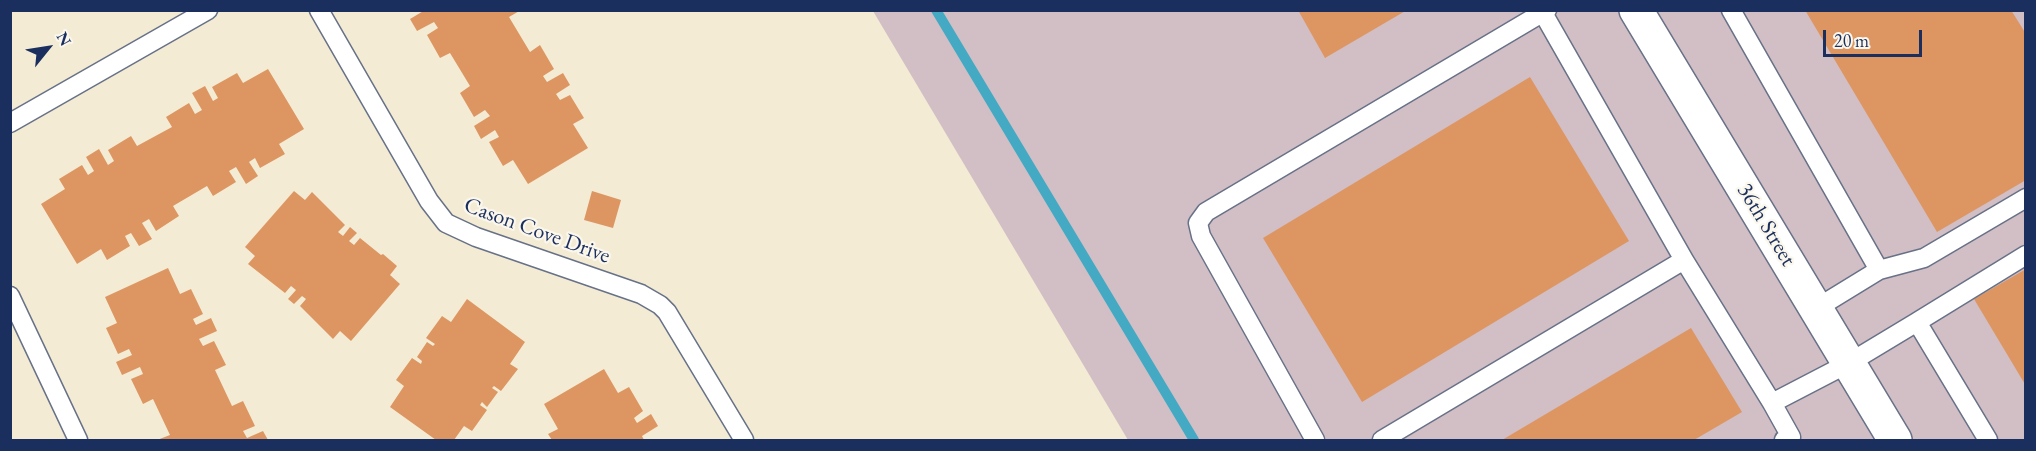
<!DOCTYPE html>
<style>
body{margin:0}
#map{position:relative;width:2036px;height:451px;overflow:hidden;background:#f3ebd4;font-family:"EB Garamond",serif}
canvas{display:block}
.frame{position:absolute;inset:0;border:12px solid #1b2f5e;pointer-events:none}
.north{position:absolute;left:18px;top:18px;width:60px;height:60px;-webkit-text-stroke:4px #fbf7ec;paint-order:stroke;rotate:60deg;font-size:16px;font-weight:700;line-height:24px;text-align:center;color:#1b2f5e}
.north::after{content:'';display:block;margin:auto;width:21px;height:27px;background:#1b2f5e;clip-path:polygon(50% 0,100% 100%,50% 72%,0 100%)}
.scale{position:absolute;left:1823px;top:30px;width:99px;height:27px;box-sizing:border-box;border:3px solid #1b2f5e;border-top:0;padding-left:8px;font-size:18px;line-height:21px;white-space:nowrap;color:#1b2f5e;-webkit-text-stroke:4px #fbf7ec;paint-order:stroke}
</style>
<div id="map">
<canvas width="2036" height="451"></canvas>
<div class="frame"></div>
<div class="north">N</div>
<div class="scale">20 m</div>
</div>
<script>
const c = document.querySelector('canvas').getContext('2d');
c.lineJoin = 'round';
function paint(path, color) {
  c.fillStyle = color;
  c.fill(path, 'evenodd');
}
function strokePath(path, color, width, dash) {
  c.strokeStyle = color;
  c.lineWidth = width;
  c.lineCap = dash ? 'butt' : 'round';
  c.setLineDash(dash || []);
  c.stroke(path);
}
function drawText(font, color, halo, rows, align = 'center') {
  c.font = font + ' "EB Garamond",serif';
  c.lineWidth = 4.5;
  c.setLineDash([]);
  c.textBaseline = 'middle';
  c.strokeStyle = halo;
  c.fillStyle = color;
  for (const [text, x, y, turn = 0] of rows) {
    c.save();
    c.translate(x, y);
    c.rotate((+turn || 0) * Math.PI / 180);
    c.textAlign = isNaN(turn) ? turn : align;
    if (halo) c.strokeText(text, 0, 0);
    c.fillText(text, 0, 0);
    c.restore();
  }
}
paint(new Path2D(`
 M873 11H2025V440H1128Z`), '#d2bec5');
strokePath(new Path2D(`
 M936 10 1194 440`), '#44aac3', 10);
paint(new Path2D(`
 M425 10H521L509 17 530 52 540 45 554 69 543 76 547 82 563 73 570 85 556 94 560 100 570 95 584 118 573 124 588 148 528 184 513 160 503 166 489 142 499 137 495 130 481 139 474 126 490 116 485 110 474 117 460 93 470 86 450 53 440 58 427 35 438 28 434 22 417 31 410 19Z
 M1298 10H1407L1325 58Z
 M1805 10H2011L2026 34V180L1937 232Z
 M268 69 304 129 279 144 285 154 260 168 255 158 249 162 258 176 246 184 236 167 229 171 236 182 213 196 207 186 173 206 179 216 156 231 149 219 142 223 152 239 139 246 131 233 125 236 130 246 107 260 101 249 77 264 41 204 65 189 59 179 82 165 88 175 94 171 86 157 99 149 108 165 114 161 108 150 131 136 137 146 172 127 166 117 189 103 195 114 202 110 192 93 205 86 213 101 218 98 212 87 237 73 243 83Z
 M1530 77 1629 241 1362 402 1263 238Z
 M294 191 305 200 312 192 345 225 338 232 343 236 350 227 357 233 349 241 354 245 360 238 381 255 383 254 397 266 390 275 400 284 351 341 340 331 333 339 300 306 306 299 302 296 294 304 288 299 296 290 291 286 285 293 248 264 255 256 245 247Z
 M592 191 621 200 613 228 584 220Z
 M168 268 180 294 191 289 203 314 193 319 196 325 211 318 217 331 199 339 203 346 214 341 226 365 215 370 232 406 243 401 255 426 243 431 247 438 263 431 268 440H157L170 435 153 399 143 404 131 379 143 374 140 367 122 375 116 362 132 355 129 349 118 354 106 328 117 323 105 297Z
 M2026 269V386L1974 299Z
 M467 299 525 342 510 364 518 369 501 391 494 386 492 388 498 392 487 407 482 402 480 405 487 410 472 431 464 426 454 440H436L390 407 404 386 396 380 412 358 421 364 422 361 417 357 427 342 433 346 435 344 426 338 442 316 451 322Z
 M1691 328 1742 412 1694 440H1502Z
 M604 369 618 393 629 387 643 411 634 418 637 423 651 414 658 426 642 436 644 440H552L548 434 558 429 544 404Z`), '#dd9662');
const lane = new Path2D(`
 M319 10 429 201 446 223 476 237 641 294 660 305 667 312 744 440
 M1731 10 1879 270 1817 308
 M1543 13 1684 260 1772 403 1849 363 1917 322
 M10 123 208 10
 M1879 270 1924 258 2026 198
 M10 296 78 440
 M1772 403 1791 437 1784 440
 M1315 440 1201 236 1198 223 1206 212 1547 10
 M1382 440 1684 260
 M1988 440 1917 322 2026 255`);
const street = new Path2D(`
 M1636 10 1895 440`);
strokePath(lane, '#677187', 21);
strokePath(street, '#677187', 36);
strokePath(lane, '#fff', 18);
strokePath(street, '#fff', 33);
drawText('22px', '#1b2f5e', '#fbf7ec', [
 ["36th Street",1766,225,59],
 ["Cason Cove Drive",537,231,20]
]);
</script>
